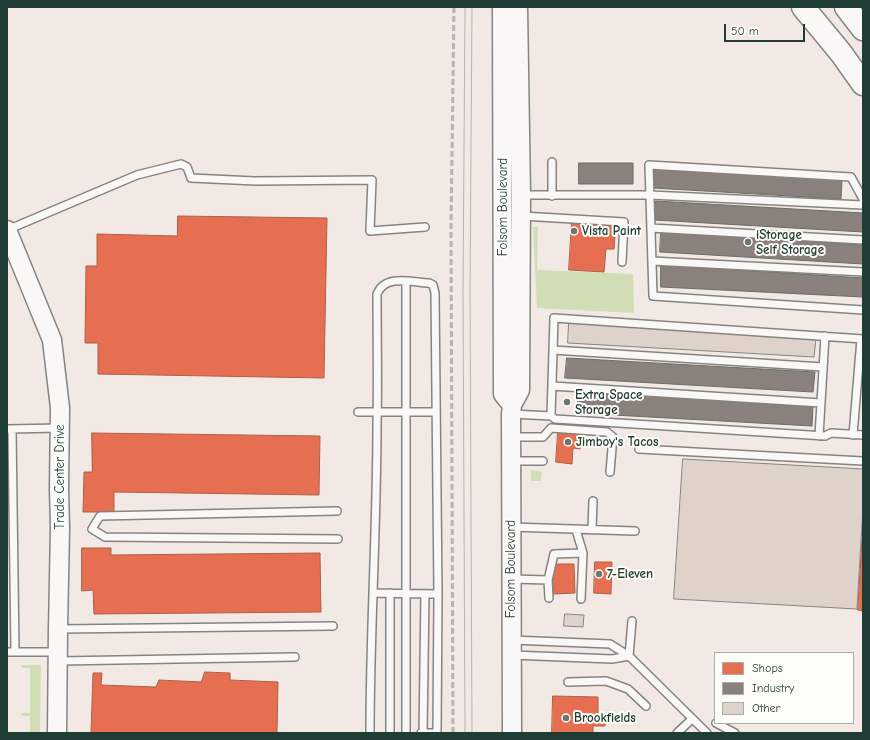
<!DOCTYPE html>
<style>
body{margin:0}
#map{position:relative;width:870px;height:740px;overflow:hidden;background:#f3e9e4;font-family:"Comic Neue",sans-serif}
canvas{display:block}
.frame{position:absolute;inset:0;border:8px solid #1f3d34;pointer-events:none}
.legend{position:absolute;left:714px;top:652px;width:140px;height:72px;box-sizing:border-box;background:#fdfcf7;border:1px solid #a4b0a9;margin:0;padding:5px 7px;list-style:none;font-size:12px;color:#1f3d34}
.legend li{display:flex;align-items:center;gap:8px;height:20px}
.legend b{width:20px;border:1px solid #a4b0a9}
.scale{position:absolute;left:724px;top:24px;width:81px;height:18px;box-sizing:border-box;border:2px solid #1f3d34;border-top:0;padding-left:5px;font-size:12px;line-height:14px;white-space:nowrap;color:#1f3d34;-webkit-text-stroke:3px #fdfcf7;paint-order:stroke}
</style>
<div id="map">
<canvas width="870" height="740"></canvas>
<div class="frame"></div>
<ul class="legend">
<li><b style="height:11px;background:#e76f51"></b>Shops</li>
<li><b style="height:11px;background:#8a817c"></b>Industry</li>
<li><b style="height:11px;background:#dfd2ca"></b>Other</li>
</ul>
<div class="scale">50 m</div>
</div>
<script>
const c = document.querySelector('canvas').getContext('2d');
c.lineJoin = 'round';
function paint(path, color) {
  c.fillStyle = color;
  c.fill(path, 'evenodd');
}
function strokePath(path, color, width, dash) {
  c.strokeStyle = color;
  c.lineWidth = width;
  c.lineCap = dash ? 'butt' : 'round';
  c.setLineDash(dash || []);
  c.stroke(path);
}
function drawText(font, color, halo, rows, align = 'center') {
  c.font = font + ' "Comic Neue",sans-serif';
  c.lineWidth = 4;
  c.setLineDash([]);
  c.textBaseline = 'middle';
  c.strokeStyle = halo;
  c.fillStyle = color;
  for (const [text, x, y, turn = 0] of rows) {
    c.save();
    c.translate(x, y);
    c.rotate((+turn || 0) * Math.PI / 180);
    c.textAlign = isNaN(turn) ? turn : align;
    if (halo) c.strokeText(text, 0, 0);
    c.fillText(text, 0, 0);
    c.restore();
  }
}
paint(new Path2D(`
 M533 227H538L537 270 633 274 634 313 537 308Z
 M531 470 542 472 541 481H531Z
 M21 665H41L40 733H30V716H21V713H30V668H22Z`), '#d1deb5');
const shops = new Path2D(`
 M178 216 327 218 324 378 98 374V343H85L86 266H97V234L177 236Z
 M572 221 616 223 614 249H606L604 272 569 270Z
 M558 432 581 434 580 449 573 448 572 464 556 462Z
 M92 433 320 436 319 495 114 492V512H83L84 472H92Z
 M863 523V611L858 610Z
 M82 548H111V555L320 553 321 612 94 614 93 590 82 591Z
 M595 562H612L611 594 594 593Z
 M553 564H574L575 593 554 594Z
 M205 672 230 673V680L278 682 277 733H91L93 673H102L101 685 156 687 159 680 201 682Z
 M553 696 598 697V717H605V726H593V733H552Z`);
paint(shops, '#e76f51');
strokePath(shops, '#ab6048', 1);
const industry = new Path2D(`
 M579 163H633V184H579Z
 M653 168 842 179 841 199 653 188Z
 M656 201 863 213V232L654 220Z
 M661 231 863 245V264L660 252Z
 M661 265 863 278V297L661 287Z
 M567 358 815 372 813 392 565 378Z
 M579 392 813 406 812 426 577 413Z`);
paint(industry, '#8a817c');
strokePath(industry, '#6a6d66', 1);
const building = new Path2D(`
 M569 323 816 338 814 357 568 343Z
 M683 459 863 469V508L857 609 674 599Z
 M565 614 584 615 583 627 564 626Z`);
paint(building, '#dfd2ca');
strokePath(building, '#848581', 1);
const lane = new Path2D(`
 M552 162V196
 M521 195H650L863 205
 M863 199 851 177 649 165 653 296 863 310
 M522 216 624 222 622 262
 M651 228 863 240
 M7 230 137 175 181 164 187 167 191 178 255 181 372 180 370 231 425 227
 M652 261 863 272
 M406 282V733
 M553 350 823 367
 M552 386 821 403
 M358 412H436
 M512 414 551 416 554 318 863 339
 M551 416 555 419 825 436 831 433 863 435
 M8 429 59 428
 M12 429 15 652
 M853 435 861 339
 M819 436 825 336
 M511 437H543L551 428 607 432 613 437 610 472
 M639 449 863 461
 M511 461H543
 M337 511 100 516 92 529 105 537 338 539
 M511 527 635 531
 M576 530 583 553 581 599
 M592 530 593 501
 M512 579 548 580 549 598
 M548 580 554 554 583 553
 M390 593V733
 M58 629 333 626
 M512 640 610 644 629 656 707 733
 M7 652H58
 M512 655 612 659 629 656
 M629 656 632 621
 M59 661 295 657
 M568 682 606 681 628 689 646 706
 M716 723 735 733
 M370 733C370 630 377 527 377 424 378 381 377 338 377 294 385 274 411 282 429 283L433 285 435 293 438 594 373 593
 M421 733H437L438 594
 M423 733 425 594
 M677 733 692 719`);
const secondary = new Path2D(`
 M502 7 503 394 512 405
 M7 230 52 340 60 408 59 489 60 528 58 629 57 733
 M512 733 511 414 512 405 520 390 521 195 518 7`);
const highway = new Path2D(`
 M803 7 841 53 863 84
 M846 7 863 29`);
strokePath(lane, '#848581', 10);
strokePath(secondary, '#848581', 21);
strokePath(highway, '#848581', 25);
strokePath(lane, '#faf8f6', 7);
strokePath(secondary, '#faf8f6', 18);
strokePath(highway, '#faf8f6', 22);
strokePath(new Path2D(`
 M465 733 463 291 465 7
 M472 733 470 291 472 7`), '#b3b5b3', 1);
strokePath(new Path2D(`
 M453 733 451 228 454 7`), '#b3b5b3', 3, [6, 3]);
for (const [x, y, r, color] of [
 [574,231,4,"#697972"],
 [748,242,4,"#697972"],
 [567,402,4,"#697972"],
 [568,442,4,"#697972"],
 [599,574,4,"#697972"],
 [566,718,4,"#697972"]
]) {
  const dot = new Path2D();
  dot.arc(x, y, r, 0, 2 * Math.PI);
  c.fillStyle = color;
  c.fill(dot);
  strokePath(dot, '#fdfcf7', 1.5);
}
drawText('13px', '#1f3d34', '#fdfcf7', [
 ["Folsom Boulevard",503,207,-90],
 ["Trade Center Drive",60,477,-90],
 ["Folsom Boulevard",511,569,-90]
]);
drawText('bold 13px', '#1f3d34', '#fdfcf7', [
 ["Vista Paint",582,231],
 ["iStorage",756,235],
 ["Self Storage",756,250],
 ["Extra Space",575,395],
 ["Storage",575,410],
 ["Jimboy's Tacos",576,442],
 ["7-Eleven",607,574],
 ["Brookfields",574,718]
], 'left');
</script>
